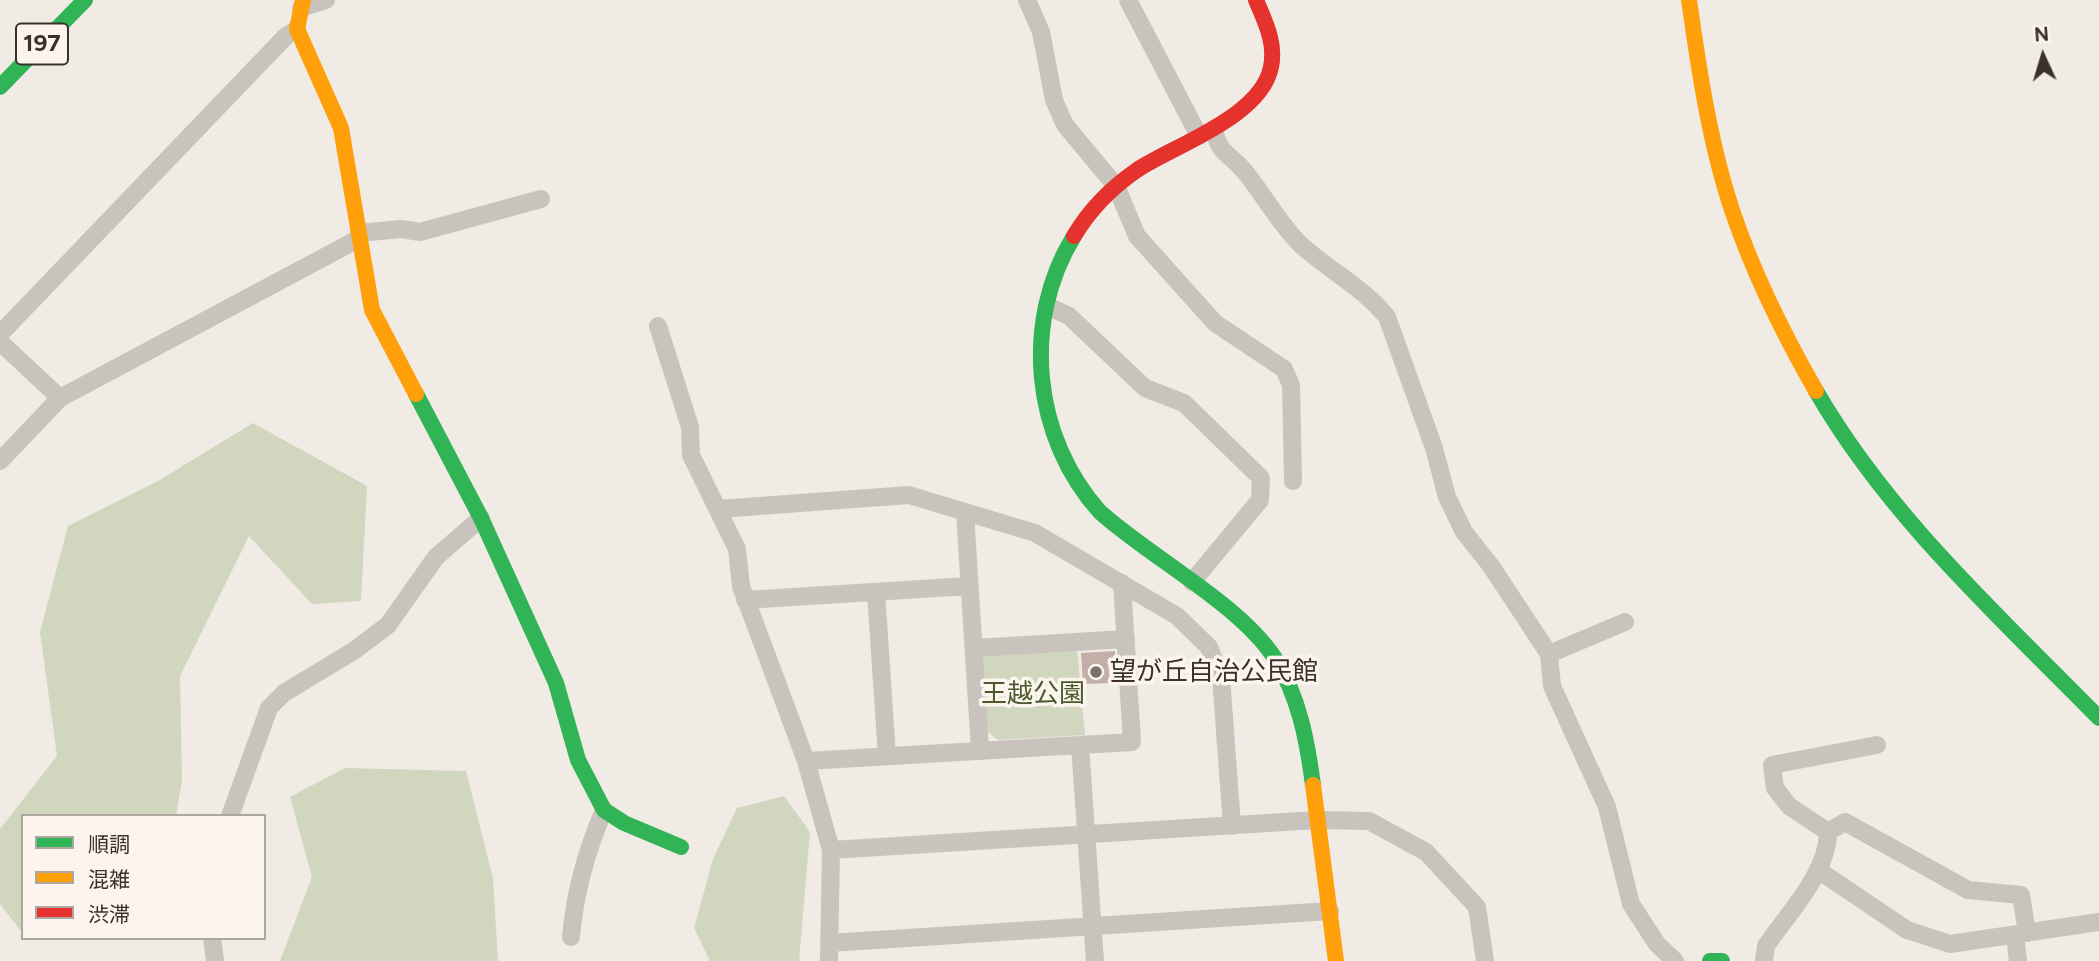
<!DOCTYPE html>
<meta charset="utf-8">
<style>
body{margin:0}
#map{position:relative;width:2099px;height:961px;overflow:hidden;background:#f0ebe5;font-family:Figtree,"Noto Sans JP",sans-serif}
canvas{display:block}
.legend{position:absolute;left:21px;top:814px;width:245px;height:126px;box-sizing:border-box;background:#fbf5ee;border:2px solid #aea6a0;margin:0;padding:9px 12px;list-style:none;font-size:21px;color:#3b302b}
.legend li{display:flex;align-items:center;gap:14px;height:35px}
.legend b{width:35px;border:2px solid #aea6a0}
.north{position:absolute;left:2008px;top:21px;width:70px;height:70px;-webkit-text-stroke:5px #fbf5ee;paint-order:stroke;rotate:356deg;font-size:19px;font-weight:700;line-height:28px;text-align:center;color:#3b302b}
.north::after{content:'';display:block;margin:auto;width:24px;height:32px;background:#3b302b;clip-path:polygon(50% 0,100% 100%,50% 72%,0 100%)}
</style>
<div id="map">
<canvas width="2099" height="961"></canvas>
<ul class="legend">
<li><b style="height:9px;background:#30b455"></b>順調</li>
<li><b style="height:9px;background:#ff9f0a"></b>混雑</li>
<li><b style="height:9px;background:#e5322d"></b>渋滞</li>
</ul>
<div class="north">N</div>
</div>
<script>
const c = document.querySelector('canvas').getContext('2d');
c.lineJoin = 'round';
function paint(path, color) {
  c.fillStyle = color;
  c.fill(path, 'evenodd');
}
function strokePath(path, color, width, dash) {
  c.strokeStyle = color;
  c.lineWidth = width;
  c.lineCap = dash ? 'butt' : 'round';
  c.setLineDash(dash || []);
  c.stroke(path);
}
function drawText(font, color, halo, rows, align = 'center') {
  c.font = font + ' Figtree,"Noto Sans JP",sans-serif';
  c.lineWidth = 7;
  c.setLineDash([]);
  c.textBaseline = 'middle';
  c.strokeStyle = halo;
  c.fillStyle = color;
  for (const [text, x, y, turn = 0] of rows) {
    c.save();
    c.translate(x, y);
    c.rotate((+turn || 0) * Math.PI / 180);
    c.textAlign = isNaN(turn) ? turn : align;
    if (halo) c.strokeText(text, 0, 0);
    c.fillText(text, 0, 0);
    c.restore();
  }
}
paint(new Path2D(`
 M253 423 367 486 361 601 312 604 249 536 180 676 182 780 176 816H23V934L0 904V829L57 756 40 632 68 526 158 481Z
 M1077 647 1085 735 998 740 987 731 982 653Z
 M345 768 466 771 493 878 498 961H280L312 877 290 797Z
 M784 796 810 832 799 961H710L694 928 713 859 737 808Z`), '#d1d6bf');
paint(new Path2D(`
 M1115 651V661L1108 662 1110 683 1083 684 1081 653Z`), '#c3afa7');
strokePath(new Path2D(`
 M1027 0 1041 32 1054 100 1065 125 1116 186 1137 236 1215 323 1284 369 1291 385 1293 481
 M1128 0 1199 136
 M301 8 326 0
 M1214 130C1220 156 1230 153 1245 172 1264 195 1278 222 1300 244 1328 270 1363 287 1387 317L1434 448 1447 497 1464 532 1491 566 1549 654
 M359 233 401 229 420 232 541 199
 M1047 306 1069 316 1145 388 1184 403 1261 478 1260 500 1192 582
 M658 326 690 427 691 455 737 549 741 586 806 761 831 850 829 961
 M0 334 286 36 297 29
 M0 342 60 398
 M0 461 60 398 360 238
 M719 509 909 495 1035 533 1177 616 1209 647 1221 677 1232 826
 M965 513 980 750
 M876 592 887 756
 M745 600 969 586
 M1625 622 1549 654 1552 686 1607 807 1631 904 1657 944 1675 961
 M974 648 1126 639
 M1080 745 1095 961
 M806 761 1132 742 1122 583
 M230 816 269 708 284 693 355 650 388 625 436 557 481 518
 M1828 832 1789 806 1775 788 1772 765 1877 745
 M831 850 1317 820 1369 821 1426 852 1477 907 1485 961
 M1818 870 1907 930 1950 944 2099 922
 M2015 935 2018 961
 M571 937C575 891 586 852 604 810
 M212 938 215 961
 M829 943 1330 911
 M1764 961 1766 946C1788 913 1828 873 1828 832L1845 822 1968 890 2021 895 2027 933`), '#c9c3be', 18);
strokePath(new Path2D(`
 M0 87 85 0
 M1074 236C1021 322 1033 438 1100 512 1150 557 1238 603 1274 657 1299 696 1307 740 1313 785
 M1816 391C1889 517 1998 615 2099 718
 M416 394 481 518 556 683 578 760 604 810 624 823 681 847
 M1710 961H1722`), '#30b455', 16);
strokePath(new Path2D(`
 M303 0 297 29 341 128 372 310 416 394
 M1689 0C1699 71 1710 145 1733 213 1754 275 1784 335 1816 391
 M1313 785 1336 961`), '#ff9f0a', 16);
strokePath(new Path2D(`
 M1074 236C1090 209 1111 188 1137 170 1175 145 1261 117 1271 67 1276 42 1265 22 1256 0`), '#e5322d', 16);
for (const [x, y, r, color] of [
 [1096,672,7,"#7a716c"]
]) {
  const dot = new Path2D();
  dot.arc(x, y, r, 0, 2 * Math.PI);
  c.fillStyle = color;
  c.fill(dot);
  strokePath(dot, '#fbf5ee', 2.5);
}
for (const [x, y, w] of [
 [42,44,52]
]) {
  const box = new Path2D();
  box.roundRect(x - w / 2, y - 20.5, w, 41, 5);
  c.fillStyle = '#fbf5ee';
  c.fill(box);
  strokePath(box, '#3b302b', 2);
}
drawText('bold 24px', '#3b302b', null, [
 ["197",42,44]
]);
drawText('26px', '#3b302b', '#fbf5ee', [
 ["望が丘自治公民館",1110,672]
], 'left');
drawText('26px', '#4a5a2e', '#fbf5ee', [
 ["王越公園",1033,694]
]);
</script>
